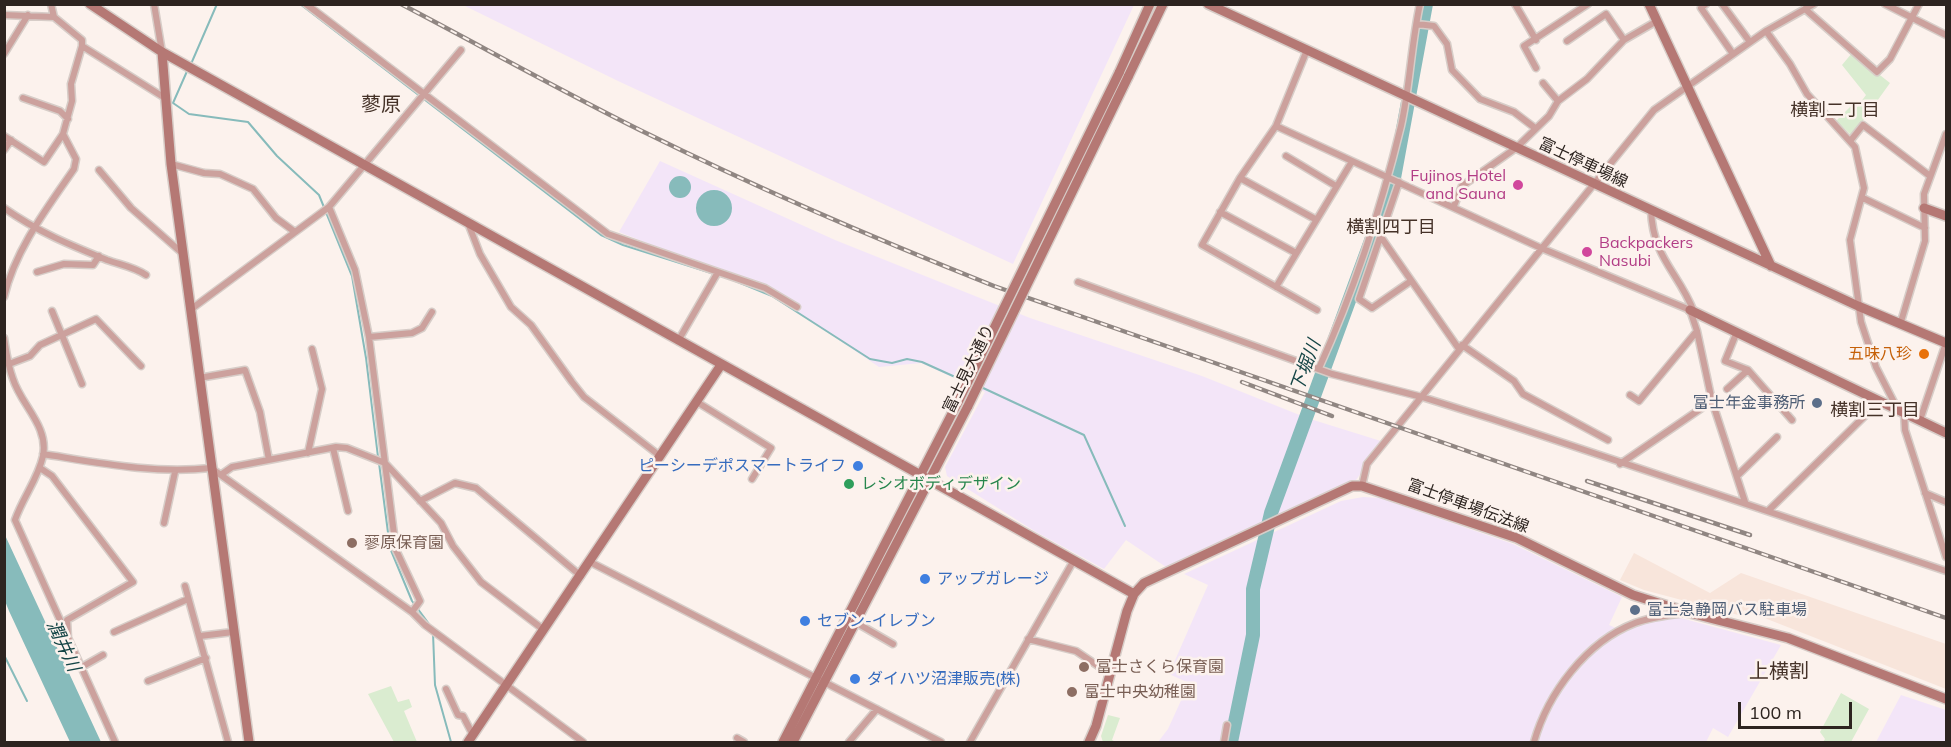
<!DOCTYPE html>
<meta charset="utf-8">
<style>
body{margin:0}
#map{position:relative;width:1951px;height:747px;overflow:hidden;background:#fcf2ed;font-family:Mulish,sans-serif}
canvas{display:block}
.frame{position:absolute;inset:0;border:6px solid #2d2420;pointer-events:none}
.scale{position:absolute;left:1738px;top:702px;width:114px;height:27px;box-sizing:border-box;border:3px solid #2d2420;border-top:0;padding-left:8px;font-size:18px;line-height:21px;white-space:nowrap;color:#2d2420;-webkit-text-stroke:4px #fcf2ed;paint-order:stroke}
</style>
<div id="map">
<canvas width="1951" height="747"></canvas>
<div class="frame"></div>
<div class="scale">100 m</div>
</div>
<script>
const c = document.querySelector('canvas').getContext('2d');
c.lineJoin = 'round';
function paint(path, color) {
  c.fillStyle = color;
  c.fill(path, 'evenodd');
}
function strokePath(path, color, width, dash) {
  c.strokeStyle = color;
  c.lineWidth = width;
  c.lineCap = dash ? 'butt' : 'round';
  c.setLineDash(dash || []);
  c.stroke(path);
}
function drawText(font, color, halo, rows, align = 'center') {
  c.font = font + ' Mulish,"Noto Sans JP",sans-serif';
  c.lineWidth = 5;
  c.setLineDash([]);
  c.textBaseline = 'middle';
  c.strokeStyle = halo;
  c.fillStyle = color;
  for (const [text, x, y, turn = 0] of rows) {
    c.save();
    c.translate(x, y);
    c.rotate((+turn || 0) * Math.PI / 180);
    c.textAlign = isNaN(turn) ? turn : align;
    if (halo) c.strokeText(text, 0, 0);
    c.fillText(text, 0, 0);
    c.restore();
  }
}
paint(new Path2D(`
 M1634 553 1710 593 1741 573 1946 644V689L1744 610 1742 616 1644 590 1620 580Z`), '#f8e5db');
paint(new Path2D(`
 M463 5H1134L1013 264 618 81Z
 M660 161 835 240 1030 318 1202 376 1307 418 1384 442 1356 480 1166 567 1126 540 1104 569 1036 532 947 476 945 467 985 392 921 363 879 367 763 289 619 232Z
 M1363 497 1380 498 1513 544 1622 597 1609 625 1618 629 1666 614 1781 645 1728 737 1713 728 1706 742H1158L1168 729 1189 683 1169 674 1208 585 1184 574 1341 501Z
 M1901 695 1946 710V742H1876Z`), '#f3e5f8');
paint(new Path2D(`
 M1852 53 1890 83 1852 136 1836 121 1853 104 1857 107 1866 95 1842 65Z
 M391 686 398 702 409 699 412 707 404 711 417 742H394L368 694Z
 M1841 693 1869 709 1851 742H1823L1825 739 1820 732Z
 M1108 715 1120 718 1112 740 1116 742H1103L1101 736Z`), '#daecd0');
paint(new Path2D(`
 M669 187a11 11 0 1 1 22 0a11 11 0 1 1-22 0Z
 M696 208a18 18 0 1 1 36 0a18 18 0 1 1-36 0Z
 M4 533 101 742H70L9 611 5 601Z`), '#87bbbb');
strokePath(new Path2D(`
 M300 4 601 235 623 245 727 278
 M191 64 217 4
 M188 69 173 103 189 114 248 122 277 156 319 195 352 276 366 358 378 457
 M733 280 772 296 870 359 892 363 907 359 922 362 964 381
 M981 387 1084 435 1125 526
 M379 463 390 548 412 601 432 628
 M433 633 435 685 451 742
 M4 655 27 701`), '#87bbbb', 2);
strokePath(new Path2D(`
 M1231 742 1253 635V589L1271 513 1394 178 1426 4`), '#87bbbb', 14);
const street = new Path2D(`
 M51 4 54 17 82 40V46L165 98
 M154 4 162 52
 M306 4 608 234 718 272
 M1515 4 1536 40
 M1706 4 1701 8 1733 54
 M1722 4 1750 42
 M1885 4 1946 35
 M1805 9 1877 72 1890 59 1919 4
 M4 15 54 17
 M1417 24 1434 26 1447 44 1452 70 1480 99 1514 112 1535 128
 M1766 31 1790 64 1807 94 1855 147 1864 188 1850 240 1861 322 1876 367 1897 408
 M1567 41 1606 14 1624 40
 M1307 50 1276 126 1240 178 1202 245 1317 310
 M4 54 28 15
 M1536 68 1524 46 1588 4
 M1543 83 1558 101
 M23 98 60 111 68 119
 M1276 126 1541 248 1690 310 1697 331 1712 401 1745 502
 M4 136 44 162 63 134 72 101 71 84 82 46
 M1851 140 1863 125 1930 176
 M4 150 11 140
 M1286 156 1336 186
 M171 164 204 173 220 174 253 189 276 218 295 232
 M99 170 131 208 182 253
 M1240 178 1315 219
 M1399 182 1359 299 1372 308 1411 281
 M1863 198 1925 228
 M1454 206 1462 186 1516 148 1549 116 1558 101 1587 79 1624 40 1657 21
 M329 207 355 270 369 337
 M4 208C38 232 70 245 107 260 121 265 134 267 146 275
 M1651 210C1653 259 1678 271 1694 312
 M1220 212 1296 253
 M468 223 480 254 511 307 531 325 572 382 584 397 660 456
 M1381 237 1459 349
 M37 272 64 264 93 265 99 256
 M1078 282 1332 374 1422 397 1492 419 1946 571
 M1276 287 1351 163
 M4 297C15 250 47 208 74 169L76 159 63 134
 M190 310 329 207 461 50
 M52 311 82 384
 M1900 325 1925 241 1924 194 1946 134
 M1736 334 1725 361 1748 370 1792 420
 M4 338C6 351 8 366 13 379 21 405 49 426 43 456 38 479 23 497 15 520L115 742
 M678 341 718 272 765 288 797 307
 M1462 345 1514 381 1523 394 1608 440
 M9 364 30 356 40 345 96 319 141 366
 M1319 368C1354 291 1381 208 1401 126 1410 86 1411 45 1420 4
 M199 378 245 370 260 412 269 460
 M1727 389 1748 370
 M1630 395 1639 401 1697 331
 M697 402 771 448 752 479
 M1904 412 1905 430 1946 557
 M1920 420 1946 343
 M333 448 348 511
 M308 453 322 389 312 349
 M43 454C100 463 154 474 211 468L412 612 425 625 583 742
 M1620 464 1712 401
 M40 468 52 476 133 582 67 620 68 639
 M222 474 232 467 336 447 347 448 385 463 441 523 453 546 481 582 544 630
 M1737 476 1777 437
 M1362 486 1367 464 1654 110 1766 31 1814 4
 M1925 493 1946 502
 M420 501 455 483 476 488 581 576
 M1769 510 1880 401
 M164 523 175 472
 M590 562 941 742
 M185 586 228 742
 M412 612 420 601 396 550 369 337 412 333 422 328 432 312
 M855 622 893 644
 M114 632 188 599
 M200 636 233 632
 M1028 639 1076 651 1110 674
 M80 668 103 655
 M148 681 206 658
 M446 689 458 715 463 716 473 735
 M737 738 744 742
 M849 742 877 709
 M970 742 1074 560
 M1224 742 1227 725
 M1534 742C1548 693 1586 642 1635 623 1650 617 1668 615 1685 613`);
const secondary = new Path2D(`
 M90 4 162 52 1134 594
 M1208 4 1858 306 1946 343
 M1649 4 1771 266
 M162 52 171 164 249 742
 M1119 73 1150 4
 M1128 77 1163 4
 M1924 208 1946 216
 M1690 310 1946 433
 M468 742 721 365
 M783 742 958 402
 M793 742 968 406
 M1089 742 1096 726 1127 611 1134 594 1144 583 1352 486H1362L1517 538 1633 595 1690 613 1788 638 1946 699`);
strokePath(street, '#d7cdc8', 9);
strokePath(secondary, '#d7cdc8', 12);
strokePath(street, '#cca19d', 6);
strokePath(secondary, '#b57874', 9);
const rail = new Path2D(`
 M401 4C483 47 563 92 646 133 759 189 876 239 994 286L1946 618
 M1242 382 1332 416
 M1587 481 1750 535`);
strokePath(rail, '#908682', 4.5);
strokePath(rail, '#fcf2ed', 2, [7]);
const secondaryBridge = new Path2D(`
 M958 402 1119 73
 M968 406 1128 77`);
strokePath(secondaryBridge, '#d7cdc8', 12, []);
strokePath(secondaryBridge, '#b57874', 9);
for (const [x, y, r, color] of [
 [1518,185,6,"#d1479c"],
 [1587,252,6,"#d1479c"],
 [1924,354,6,"#e8710a"],
 [1817,403,6,"#5c6f8a"],
 [858,466,6,"#3f7fe0"],
 [849,484,6,"#2e9e5b"],
 [352,543,6,"#8d6e63"],
 [925,579,6,"#3f7fe0"],
 [1635,610,6,"#5c6f8a"],
 [805,621,6,"#3f7fe0"],
 [1084,667,6,"#8d6e63"],
 [855,679,6,"#3f7fe0"],
 [1072,692,6,"#8d6e63"]
]) {
  const dot = new Path2D();
  dot.arc(x, y, r, 0, 2 * Math.PI);
  c.fillStyle = color;
  c.fill(dot);
  strokePath(dot, '#fcf2ed', 2);
}
drawText('16px', '#2d2420', '#fcf2ed', [
 ["富士停車場線",1583,163,25],
 ["富士見大通り",969,369,-64],
 ["富士停車場伝法線",1468,506,20]
]);
drawText('16px', '#b23c85', '#fcf2ed', [
 ["Fujinos Hotel",1506,176],
 ["and Sauna",1506,194],
 ["Backpackers",1599,243,"left"],
 ["Nasubi",1599,261,"left"]
], 'right');
drawText('16px', '#c56008', '#fcf2ed', [
 ["五味八珍",1912,354]
], 'right');
drawText('16px', '#4e5e75', '#fcf2ed', [
 ["富士年金事務所",1805,403],
 ["富士急静岡バス駐車場",1647,610,"left"]
], 'right');
drawText('16px', '#366cbe', '#fcf2ed', [
 ["ピーシーデポスマートライフ",846,466,"right"],
 ["アップガレージ",937,579],
 ["セブン-イレブン",817,621],
 ["ダイハツ沼津販売(株)",867,679]
], 'left');
drawText('16px', '#27864d', '#fcf2ed', [
 ["レシオボディデザイン",861,484]
], 'left');
drawText('16px', '#785e54', '#fcf2ed', [
 ["蓼原保育園",364,543],
 ["富士さくら保育園",1096,667],
 ["富士中央幼稚園",1084,692]
], 'left');
drawText('18px', '#453228', '#fcf2ed', [
 ["横割二丁目",1835,111],
 ["横割四丁目",1391,228],
 ["横割三丁目",1875,411]
]);
drawText('italic 18px', '#154546', '#fcf2ed', [
 ["下堀川",1306,366,-70],
 ["潤井川",63,646,65]
]);
drawText('20px', '#453228', '#fcf2ed', [
 ["蓼原",381,105],
 ["上横割",1779,672]
]);
</script>
